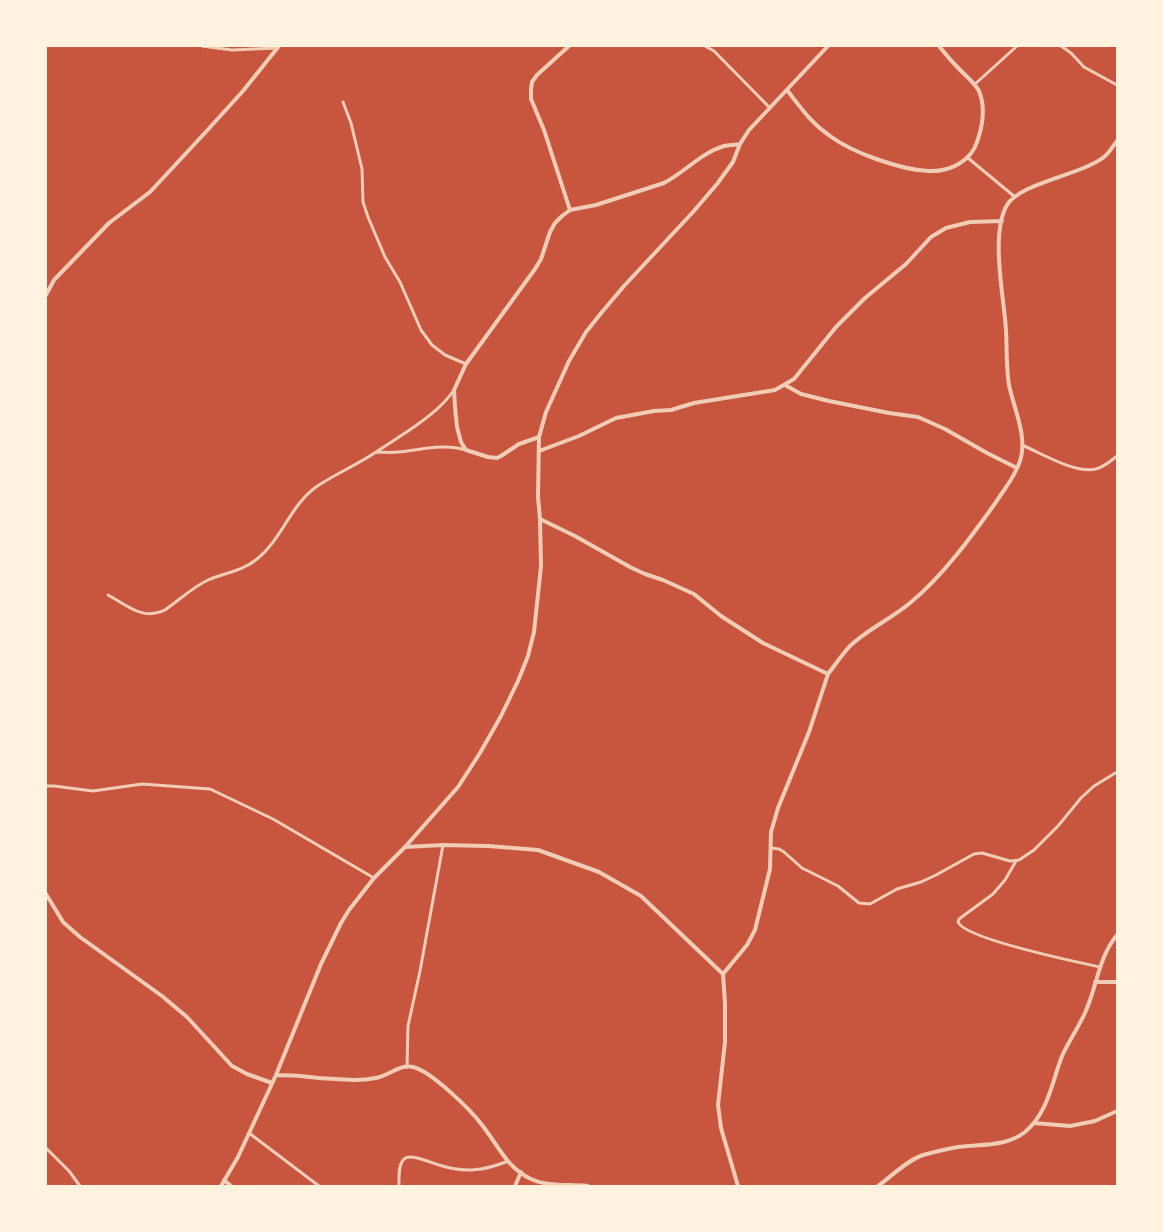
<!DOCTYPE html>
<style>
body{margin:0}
#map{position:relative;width:1163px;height:1232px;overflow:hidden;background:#c8553d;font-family:Lato,sans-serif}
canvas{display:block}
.frame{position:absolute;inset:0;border:47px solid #fff3e0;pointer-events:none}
</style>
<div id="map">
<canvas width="1163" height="1232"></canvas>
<div class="frame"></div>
</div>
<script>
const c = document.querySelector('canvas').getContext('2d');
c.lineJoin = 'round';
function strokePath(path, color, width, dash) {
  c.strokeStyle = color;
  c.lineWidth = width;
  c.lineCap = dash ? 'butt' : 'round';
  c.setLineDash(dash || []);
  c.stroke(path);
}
strokePath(new Path2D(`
 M202 46 232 50 277 48
 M705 46 714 51 770 108
 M1061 46 1071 53 1084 67 1117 85
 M974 85 1017 46
 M343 102 351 123 362 169 363 202 368 217 385 257 400 282 421 330 432 345 445 355 466 364
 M968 158 1015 197
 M1024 446C1043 454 1075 474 1096 469 1104 467 1111 461 1117 456
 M376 452C384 452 391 453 398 452 421 450 443 443 466 450
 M108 595C127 605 142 621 165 610 179 600 193 587 208 580 224 573 243 571 257 559 282 539 290 506 316 487 335 474 357 465 376 452 389 444 402 435 414 427 429 416 443 406 454 390
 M46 786H54L93 791 142 784 210 789 273 819 374 878
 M771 848 779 849 784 852 802 868 838 886 859 903 870 904 897 889 921 882 936 875 974 854 982 853 1010 861 1019 860 1034 850 1058 826 1081 798 1094 786 1117 772
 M1016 861 1005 880 993 894 959 919 958 922C965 939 1077 962 1100 967
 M407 1067 408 1026 420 971 443 845
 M249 1133 319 1186
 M46 1148 69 1171 80 1186
 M399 1186C399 1178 398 1165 404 1159 411 1153 431 1163 439 1165 464 1173 484 1171 508 1161`), '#f1ccb7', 3);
strokePath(new Path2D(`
 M569 46 537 75 532 82 531 90V99L544 130 570 210
 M787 90C801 108 811 123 830 136 853 153 901 170 929 171 950 172 971 161 977 142 983 125 986 108 979 91 975 83 967 77 961 71 953 63 946 55 939 46
 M46 295 54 280 109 223 150 192 203 135 243 91 279 46
 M785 385 801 394 829 401 889 413 918 417 945 429 987 453 1017 468
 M539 437 519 444 501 456 497 458 488 457 466 450 461 442 457 427 455 407 454 390 466 364 535 269 541 259 550 232 555 223 562 216 570 210 596 205 664 183C685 172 701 153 724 146 729 145 735 145 740 144
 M539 451 579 436 616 418 654 411 671 410 694 403 775 390 794 379 836 327 865 298 906 264 931 237 946 228 970 222 1002 221
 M540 519 575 536 630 567 645 574 663 580 694 594 721 616 763 643 828 674C835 665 841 656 849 647 866 630 891 619 910 603 942 577 972 536 996 502 1005 488 1015 477 1020 461 1028 437 1014 409 1009 385 1006 367 1007 348 1006 330 1004 297 990 234 1007 205 1020 183 1081 175 1104 157 1109 153 1113 146 1117 141
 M405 847 443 845 488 846 538 850 599 872 641 896 723 974 725 1004V1042L718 1105 721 1128 738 1186
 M46 894 63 922 80 937 162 996 187 1017 232 1066 247 1074 272 1083
 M723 974 747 945 755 930 770 869 771 832 778 808 809 732 828 674
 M1095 982H1117
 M276 1075C291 1075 305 1076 319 1078 338 1079 357 1082 376 1078 389 1076 399 1064 413 1067 431 1071 471 1110 482 1125 498 1145 506 1167 531 1179 548 1187 569 1184 588 1186
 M1034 1123 1070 1126 1095 1121 1117 1111
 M224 1180 231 1186
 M221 1186 238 1157 276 1075 321 964 341 923 349 910 374 878 405 847 458 787 480 753 501 716 518 681 528 656 534 632 541 566 540 519 538 497 539 437 546 412 569 361 586 332 602 312 624 286 693 212 717 184 733 162 740 144 749 130 828 46
 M515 1186 521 1172
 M878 1186C892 1176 906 1161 923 1155 934 1152 946 1149 958 1147 981 1144 1006 1147 1025 1132 1048 1113 1052 1082 1062 1056 1069 1041 1078 1028 1085 1013 1097 987 1098 958 1117 935`), '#f1ccb7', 4);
</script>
